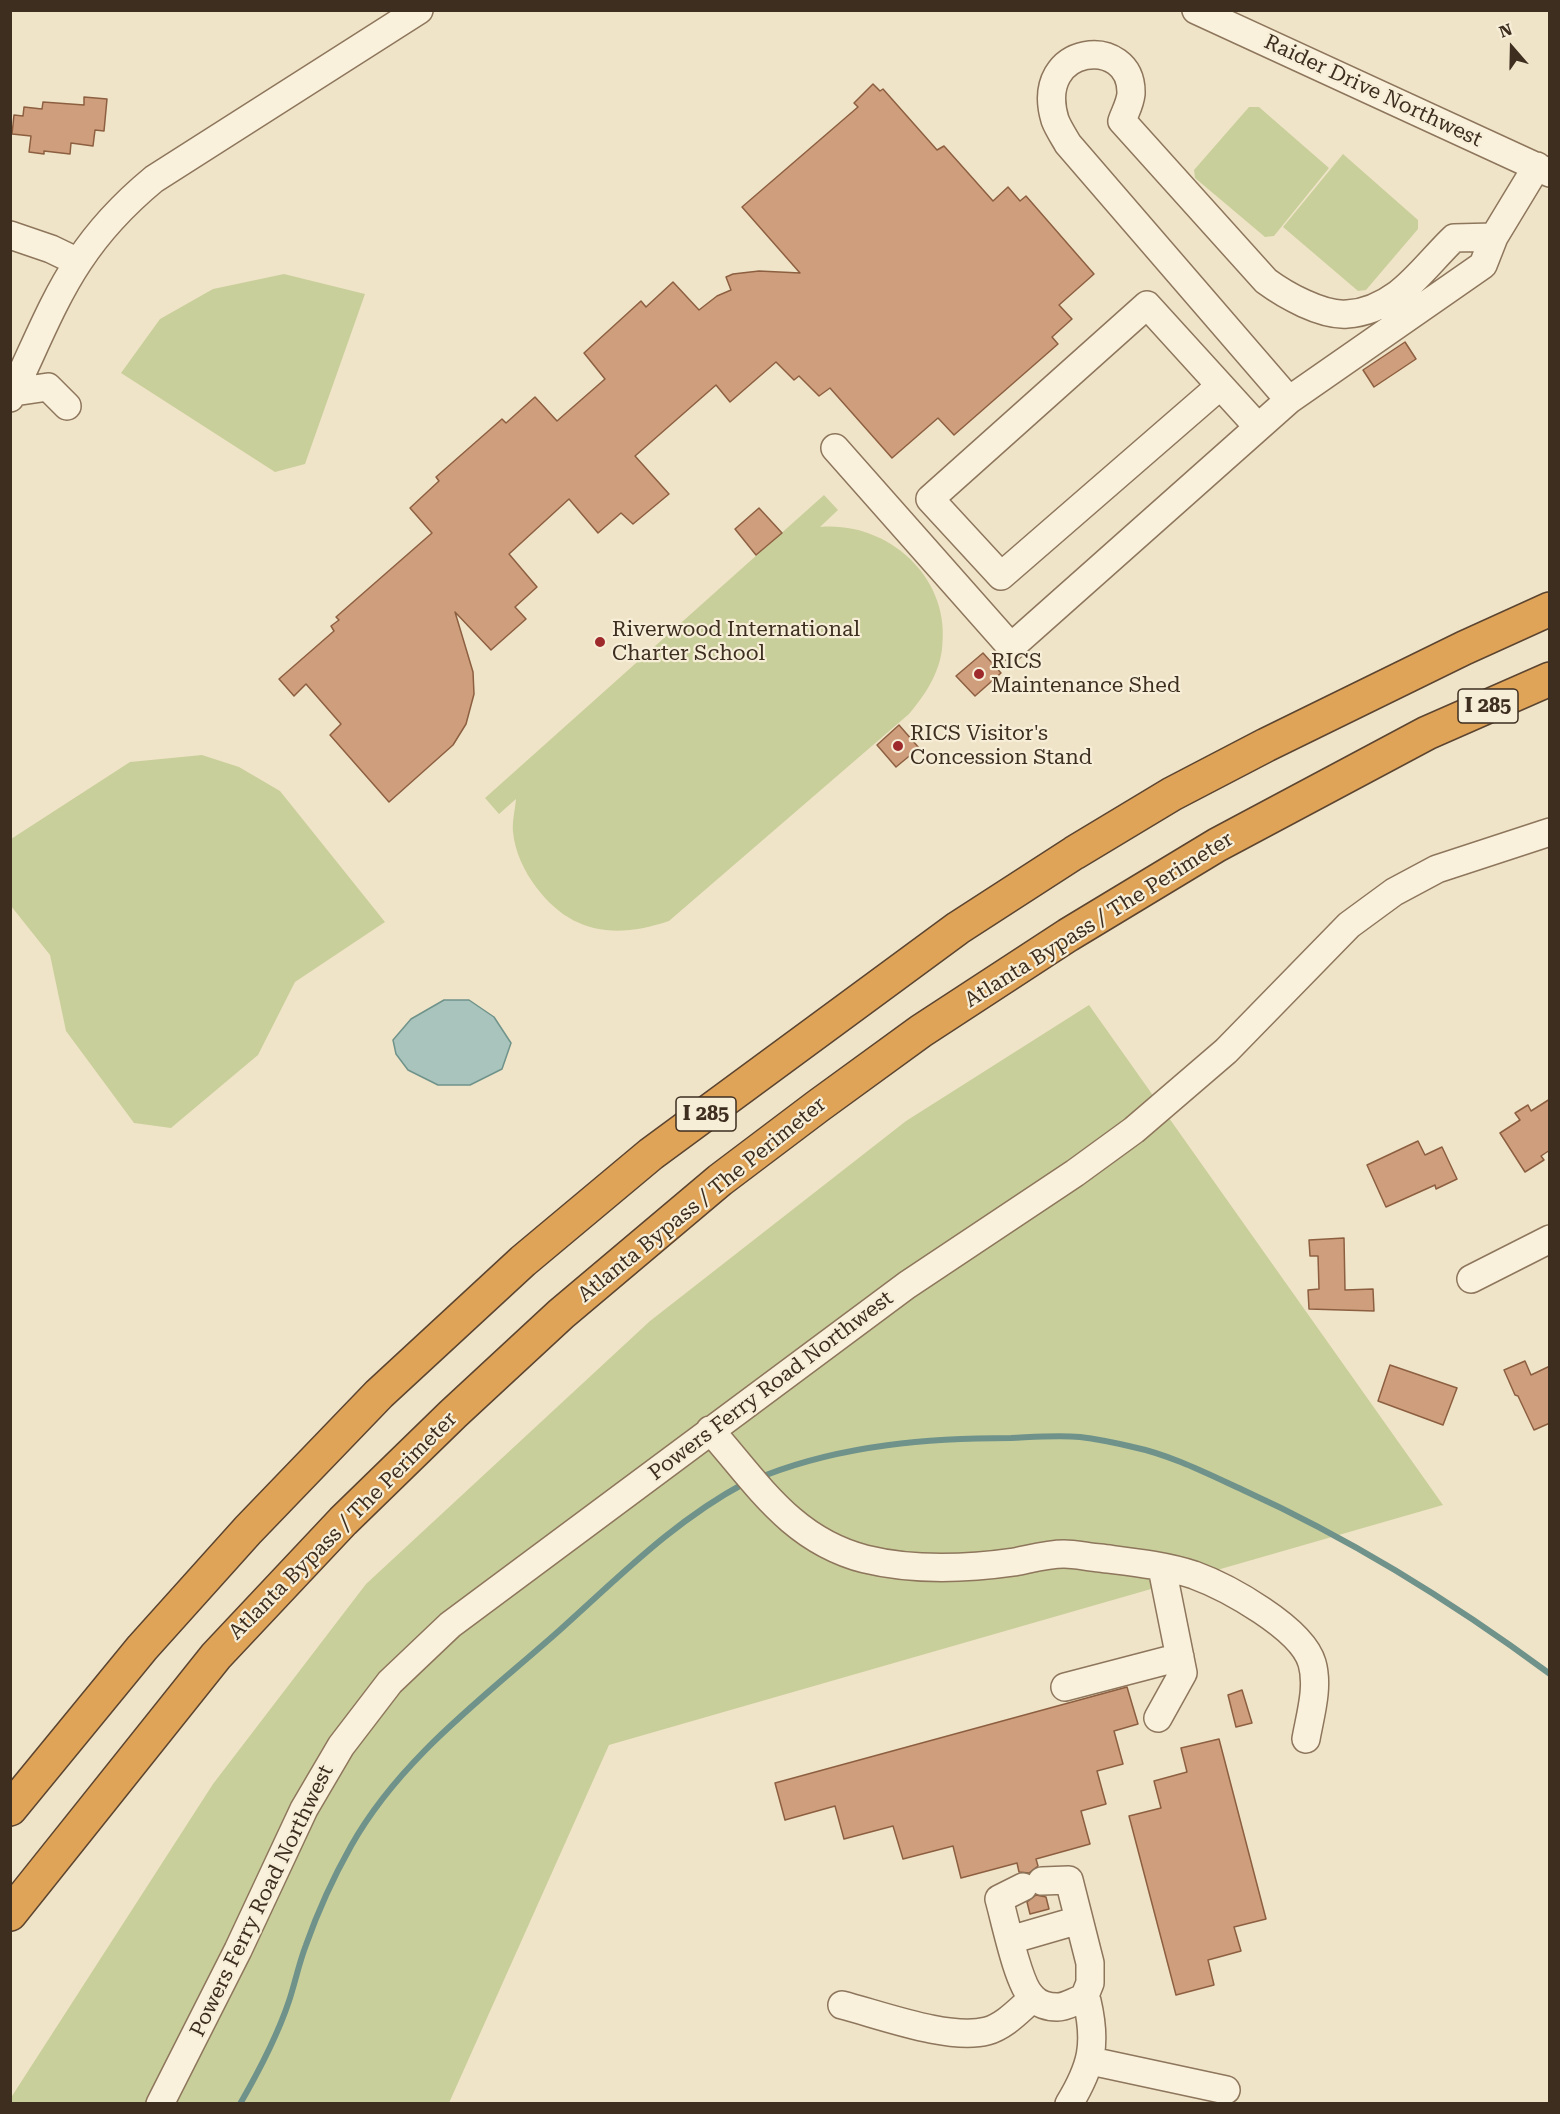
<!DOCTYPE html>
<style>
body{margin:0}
#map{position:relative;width:1560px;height:2114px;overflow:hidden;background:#f0e4c8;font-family:"Roboto Serif",serif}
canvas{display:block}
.frame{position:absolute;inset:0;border:12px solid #3d2e20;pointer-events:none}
.north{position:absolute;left:1482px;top:18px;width:60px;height:60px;-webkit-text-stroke:4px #f7eed8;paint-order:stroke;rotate:340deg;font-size:16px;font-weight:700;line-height:24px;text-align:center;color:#3d2e20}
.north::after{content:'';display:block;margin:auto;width:21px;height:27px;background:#3d2e20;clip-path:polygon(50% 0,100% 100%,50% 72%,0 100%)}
</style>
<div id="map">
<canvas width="1560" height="2114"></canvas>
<div class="frame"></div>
<div class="north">N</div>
</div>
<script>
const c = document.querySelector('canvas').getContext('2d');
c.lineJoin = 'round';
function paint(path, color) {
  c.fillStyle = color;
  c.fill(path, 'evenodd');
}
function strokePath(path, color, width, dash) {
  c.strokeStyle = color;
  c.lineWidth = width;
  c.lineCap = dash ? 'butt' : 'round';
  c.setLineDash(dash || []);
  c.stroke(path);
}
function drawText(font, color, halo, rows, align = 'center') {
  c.font = font + ' "Roboto Serif",serif';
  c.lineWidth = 4.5;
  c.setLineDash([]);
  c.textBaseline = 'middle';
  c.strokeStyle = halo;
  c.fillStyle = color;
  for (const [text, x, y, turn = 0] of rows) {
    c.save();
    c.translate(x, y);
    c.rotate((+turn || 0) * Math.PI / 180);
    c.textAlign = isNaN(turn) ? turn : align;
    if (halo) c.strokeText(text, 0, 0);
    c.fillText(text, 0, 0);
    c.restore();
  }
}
paint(new Path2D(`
 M1249 107H1259L1329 168 1274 236 1265 237 1195 178 1194 170Z
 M1343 154 1418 220V229L1366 290 1358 291 1283 227Z
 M284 274 365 294 305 464 275 472 121 373 160 319 213 289Z
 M824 495 838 510 820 527C888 521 952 578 942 649 939 674 925 695 909 714L669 921C616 939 571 934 536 887 524 871 515 852 513 832 512 822 515 810 516 799L499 814 485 798Z
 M202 755 239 767 280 791 385 922 295 982 258 1055 171 1128 134 1123 66 1031 50 955 11 906V839L130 762Z
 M1089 1005 1443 1505 609 1745 449 2103 11 2104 12 2096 213 1784 366 1584 650 1321 906 1121Z`), '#c9cf9b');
const water = new Path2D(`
 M444 1000H469L494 1017 511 1043 502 1069 470 1085H438L408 1070 396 1054 393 1040 411 1019Z`);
paint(water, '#a9c4bc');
strokePath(water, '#6f938a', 1.5);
strokePath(new Path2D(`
 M766 1475C844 1445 929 1438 1011 1438 1034 1437 1057 1435 1080 1437 1097 1439 1116 1443 1133 1447 1171 1455 1208 1474 1243 1490 1351 1539 1454 1603 1550 1674
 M240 2104C259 2071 277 2037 289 2001 295 1983 299 1963 306 1945 318 1911 333 1878 351 1846 400 1758 487 1695 561 1629 619 1577 675 1520 745 1483`), '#6f938a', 6);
const building = new Path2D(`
 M873 84 880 91 883 89 937 150 944 146 993 201 1008 187 1020 201 1026 196 1094 274 1059 305 1072 319 1052 337 1058 344 954 435 938 418 892 458 830 388 819 396 799 376 794 380 776 362 730 402 716 385 635 456 669 494 633 524 621 513 598 533 569 499 509 554 537 587 515 607 526 619 491 650 455 612 473 672 474 694 466 724 453 745 389 802 330 735 341 724 306 684 294 696 279 679 334 631 331 626 339 620 336 617 432 533 410 508 439 481 436 477 502 419 506 423 535 397 557 421 605 379 584 353 641 301 646 307 673 282 699 310 717 296 731 290 726 277 733 274 759 271 800 273 742 207 858 107 854 103Z
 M84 97 107 99 104 131 95 130 93 146 71 143 70 154 44 151V154L29 152 31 136 12 134 14 115 23 116 24 107 42 109 43 102 84 105Z
 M1405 342 1416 359 1374 387 1363 370Z
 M759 508 782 533 756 555 735 529Z
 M983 653 1001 673 975 696 956 676Z
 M899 725 919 748 896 767 877 745Z
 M1550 1099V1150L1541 1156 1544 1160 1525 1172 1500 1133 1520 1120 1515 1113 1528 1105 1531 1111Z
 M1418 1141 1425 1155 1442 1147 1457 1179 1436 1189 1435 1185 1386 1207 1367 1165Z
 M1344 1238 1345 1290 1373 1289 1374 1311 1309 1309 1308 1290 1319 1289 1318 1256H1310L1309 1240Z
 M1525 1361 1531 1375 1550 1366V1423L1534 1430 1518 1396 1515 1395 1504 1370Z
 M1390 1365 1457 1388 1443 1425 1378 1401Z
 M1127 1687 1138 1724 1114 1731 1123 1764 1097 1771 1106 1804 1081 1811 1090 1844 1036 1859 1038 1866 1029 1873 1019 1872 1017 1863 961 1878 953 1846 903 1859 893 1826 844 1839 835 1806 785 1820 775 1783Z
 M1242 1690 1252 1723 1236 1727 1228 1695Z
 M1219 1739 1266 1919 1234 1927 1241 1951 1208 1960 1214 1985 1176 1995 1129 1816 1161 1808 1154 1781 1187 1772 1181 1748Z
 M1036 1895 1046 1897 1049 1909 1030 1914 1027 1902Z`);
paint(building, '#cf9f7d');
strokePath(building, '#8d5f41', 1.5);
const minor = new Path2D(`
 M1196 10 1550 173
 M10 235 51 249 78 262
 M1494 237 1454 238C1437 254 1417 280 1398 294 1383 305 1366 313 1347 314 1322 316 1285 295 1266 281L1122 121C1125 112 1130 104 1131 94 1133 34 1032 43 1055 120 1058 128 1064 137 1068 144L1289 400 1483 265 1494 237 1537 166
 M1220 386 1001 576 930 499 1147 305 1258 427
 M14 392 48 387 67 406
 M10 398C33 352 51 303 79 261 100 229 125 203 154 179L419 10
 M835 448 1011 647 1289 400
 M1471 1279 1550 1239
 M710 1430C757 1483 791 1540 865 1559 914 1571 965 1569 1014 1562 1030 1559 1047 1554 1064 1554 1075 1554 1088 1557 1100 1558 1131 1562 1163 1565 1194 1575 1227 1587 1302 1628 1312 1663 1319 1687 1310 1716 1306 1739
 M1065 1687 1180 1657
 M1158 1718 1183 1673 1162 1568
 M1023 1887 999 1899C1005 1920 1018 1984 1032 1997 1038 2004 1048 2007 1057 2007 1067 2007 1074 2001 1084 1998L1090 1983V1963L1069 1880 1042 1881
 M1010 1940 1079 1920
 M842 2005C881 2015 950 2041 987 2031 1005 2026 1019 2010 1032 1999
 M1091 2061 1226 2090
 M160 2104 238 1950 304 1809 341 1746 390 1682 450 1625 907 1285 1075 1173 1134 1130 1226 1051 1349 925 1394 892 1437 869 1550 832
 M1069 2104C1092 2066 1097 2044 1087 2001L1084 1998`);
const highway = new Path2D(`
 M10 1809 142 1648 248 1530 379 1394 523 1261 651 1154 958 928 1074 853 1172 794 1266 745 1464 648 1550 609
 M10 1914 216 1656 343 1521 453 1414 561 1314 720 1180 818 1106 921 1031 1068 935 1217 845 1427 733 1550 679`);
strokePath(minor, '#8d765c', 30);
strokePath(highway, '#5b4430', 36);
strokePath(minor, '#faf1dc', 27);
strokePath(highway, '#e0a458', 33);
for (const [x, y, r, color] of [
 [600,642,6,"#9e2a2b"],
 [979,674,6,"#9e2a2b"],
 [898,746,6,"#9e2a2b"]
]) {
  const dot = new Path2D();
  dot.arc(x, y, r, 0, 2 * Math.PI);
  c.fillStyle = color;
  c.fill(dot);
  strokePath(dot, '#f7eed8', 2);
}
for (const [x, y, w] of [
 [1488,706,60],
 [706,1114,60]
]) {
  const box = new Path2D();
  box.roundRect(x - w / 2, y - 17, w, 34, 4.5);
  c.fillStyle = '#f7eed8';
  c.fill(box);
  strokePath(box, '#3d2e20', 1.5);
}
drawText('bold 20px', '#3d2e20', null, [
 ["I 285",1488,706],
 ["I 285",706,1114]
]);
drawText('21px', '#3d2e20', '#f7eed8', [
 ["Raider Drive Northwest",1373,91,25],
 ["Atlanta Bypass / The Perimeter",1099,920,-32],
 ["Atlanta Bypass / The Perimeter",702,1200,-39],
 ["Powers Ferry Road Northwest",771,1386,-37],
 ["Atlanta Bypass / The Perimeter",343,1526,-45],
 ["Powers Ferry Road Northwest",262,1901,-64]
]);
drawText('21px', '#3d2e20', '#f7eed8', [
 ["Riverwood International",612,630],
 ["Charter School",612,654],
 ["RICS",991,662],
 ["Maintenance Shed",991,686],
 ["RICS Visitor's",910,734],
 ["Concession Stand",910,758]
], 'left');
</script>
